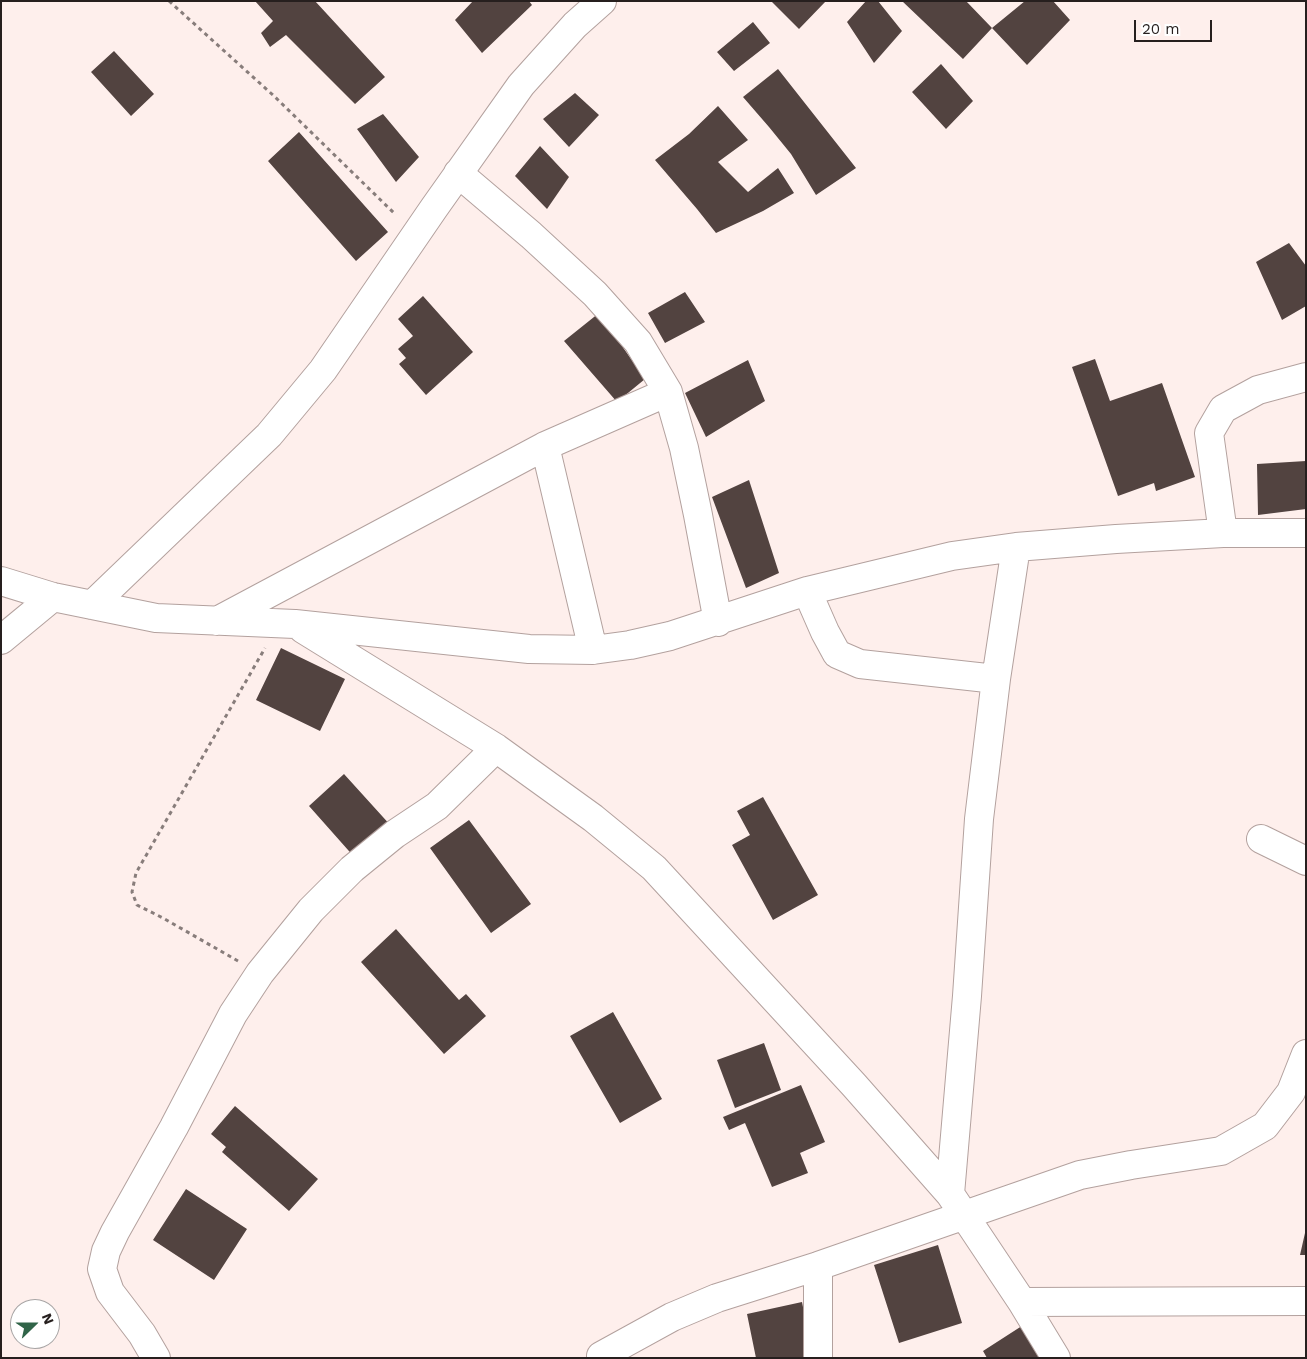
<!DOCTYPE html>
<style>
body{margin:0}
#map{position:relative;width:1307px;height:1359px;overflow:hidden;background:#feefec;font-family:"Work Sans",sans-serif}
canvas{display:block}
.frame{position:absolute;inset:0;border:2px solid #261f1e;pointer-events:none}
.north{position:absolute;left:10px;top:1299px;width:50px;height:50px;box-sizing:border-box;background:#fff;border:1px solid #a8a5a5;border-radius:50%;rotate:68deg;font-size:14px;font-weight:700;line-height:20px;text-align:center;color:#261f1e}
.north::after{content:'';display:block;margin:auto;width:18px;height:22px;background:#306448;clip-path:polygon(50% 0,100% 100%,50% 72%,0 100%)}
.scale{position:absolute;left:1134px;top:20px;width:78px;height:22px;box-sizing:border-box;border:2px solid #261f1e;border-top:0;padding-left:6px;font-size:15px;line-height:18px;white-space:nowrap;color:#261f1e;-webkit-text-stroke:4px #fff;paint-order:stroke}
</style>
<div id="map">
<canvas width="1307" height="1359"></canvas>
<div class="frame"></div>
<div class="north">N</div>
<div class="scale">20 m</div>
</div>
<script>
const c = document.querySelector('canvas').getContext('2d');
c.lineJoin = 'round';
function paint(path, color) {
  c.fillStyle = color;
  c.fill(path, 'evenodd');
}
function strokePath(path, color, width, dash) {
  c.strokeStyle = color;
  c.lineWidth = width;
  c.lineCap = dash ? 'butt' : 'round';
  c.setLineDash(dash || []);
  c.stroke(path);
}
paint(new Path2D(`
 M255 1H315L385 77 355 104 286 35 270 47 261 33 273 21Z
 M473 1H529L532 5 482 53 455 20Z
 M771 1H826L799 29Z
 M866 1H878L902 31 874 63 847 22Z
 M902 1H966L992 28 963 59Z
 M1025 1H1053L1070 20 1027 65 992 28Z
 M753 22 770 43 734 71 717 52Z
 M114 51 154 94 131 116 91 72Z
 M941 64 973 101 946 129 912 92Z
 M778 69 856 168 816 195 791 154 769 127 743 97Z
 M575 93 599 115 569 147 543 119Z
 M718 106 748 140 718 162 748 192 778 168 794 193 763 211 716 233 697 209 655 160 689 134Z
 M383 114 419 157 396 182 357 129Z
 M299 132 388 232 356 261 268 161Z
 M540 146 569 177 547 209 515 176Z
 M1289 243 1306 266V306L1282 320 1256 262Z
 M685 292 705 322 665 343 648 313Z
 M423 296 473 352 426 395 399 364 406 358 398 349 413 336 398 319Z
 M599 313 645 379 617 402 564 341Z
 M1095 359 1110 401 1162 383 1195 477 1156 491 1154 483 1118 496 1072 367Z
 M748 360 765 401 706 437 685 393Z
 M1306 461V509L1258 515 1257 464Z
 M749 480 779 573 746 588 712 497Z
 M281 648 345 679 320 731 256 700Z
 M344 774 392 827 356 859 309 806Z
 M763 797 818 895 773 920 732 845 750 835 737 811Z
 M469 820 531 904 491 933 430 848Z
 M396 929 459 1000 466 994 486 1016 444 1054 361 962Z
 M613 1012 662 1099 620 1123 570 1036Z
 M764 1043 781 1090 735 1108 717 1060Z
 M801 1085 825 1142 800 1153 808 1173 772 1187 745 1123 729 1130 723 1117Z
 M235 1106 318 1179 289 1211 222 1152 226 1147 211 1134Z
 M186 1189 247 1229 214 1280 153 1240Z
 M1305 1233 1306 1255H1300Z
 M938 1245 962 1323 899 1343 874 1265Z
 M802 1302 813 1358H756L747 1314Z
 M1028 1322 1051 1358H987L983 1351Z`), '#524340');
const minor = new Path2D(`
 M458 173 531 235 595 294 638 342 668 392 684 448 698 515 718 622
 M545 446 593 650
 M1223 533 1209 433 1223 409 1258 390 1306 377
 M1 581 53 597 156 618 295 624 529 649 593 650 630 645 670 636 807 591 952 556 1016 547 1116 539 1223 533H1306
 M807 591 825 632 837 654 860 664 996 679
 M92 605 269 435 323 370 434 208 521 85 575 25 602 1
 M217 621 545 446 668 392
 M303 629 496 748 593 818 654 868 854 1085 950 1194 1022 1302 1056 1358
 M1 640 53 597
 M1261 839 1306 861
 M950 1194 967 996 979 819 996 679 1016 547
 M1022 1302 1306 1301
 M601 1356 672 1317 717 1298 818 1266 1080 1175 1131 1165 1221 1151 1265 1126 1291 1092 1306 1054
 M156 1358 142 1334 110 1292 102 1269 106 1251 115 1232 174 1127 233 1014 260 973 311 910 352 869 395 834 437 806 496 748
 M818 1358V1266`);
strokePath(minor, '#b3a19e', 30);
strokePath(new Path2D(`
 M169 1 274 96 396 215
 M238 961 163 918 137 905 132 892 136 873 265 648`), '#887d7b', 3, [4, 4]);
strokePath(minor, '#fff', 28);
</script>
